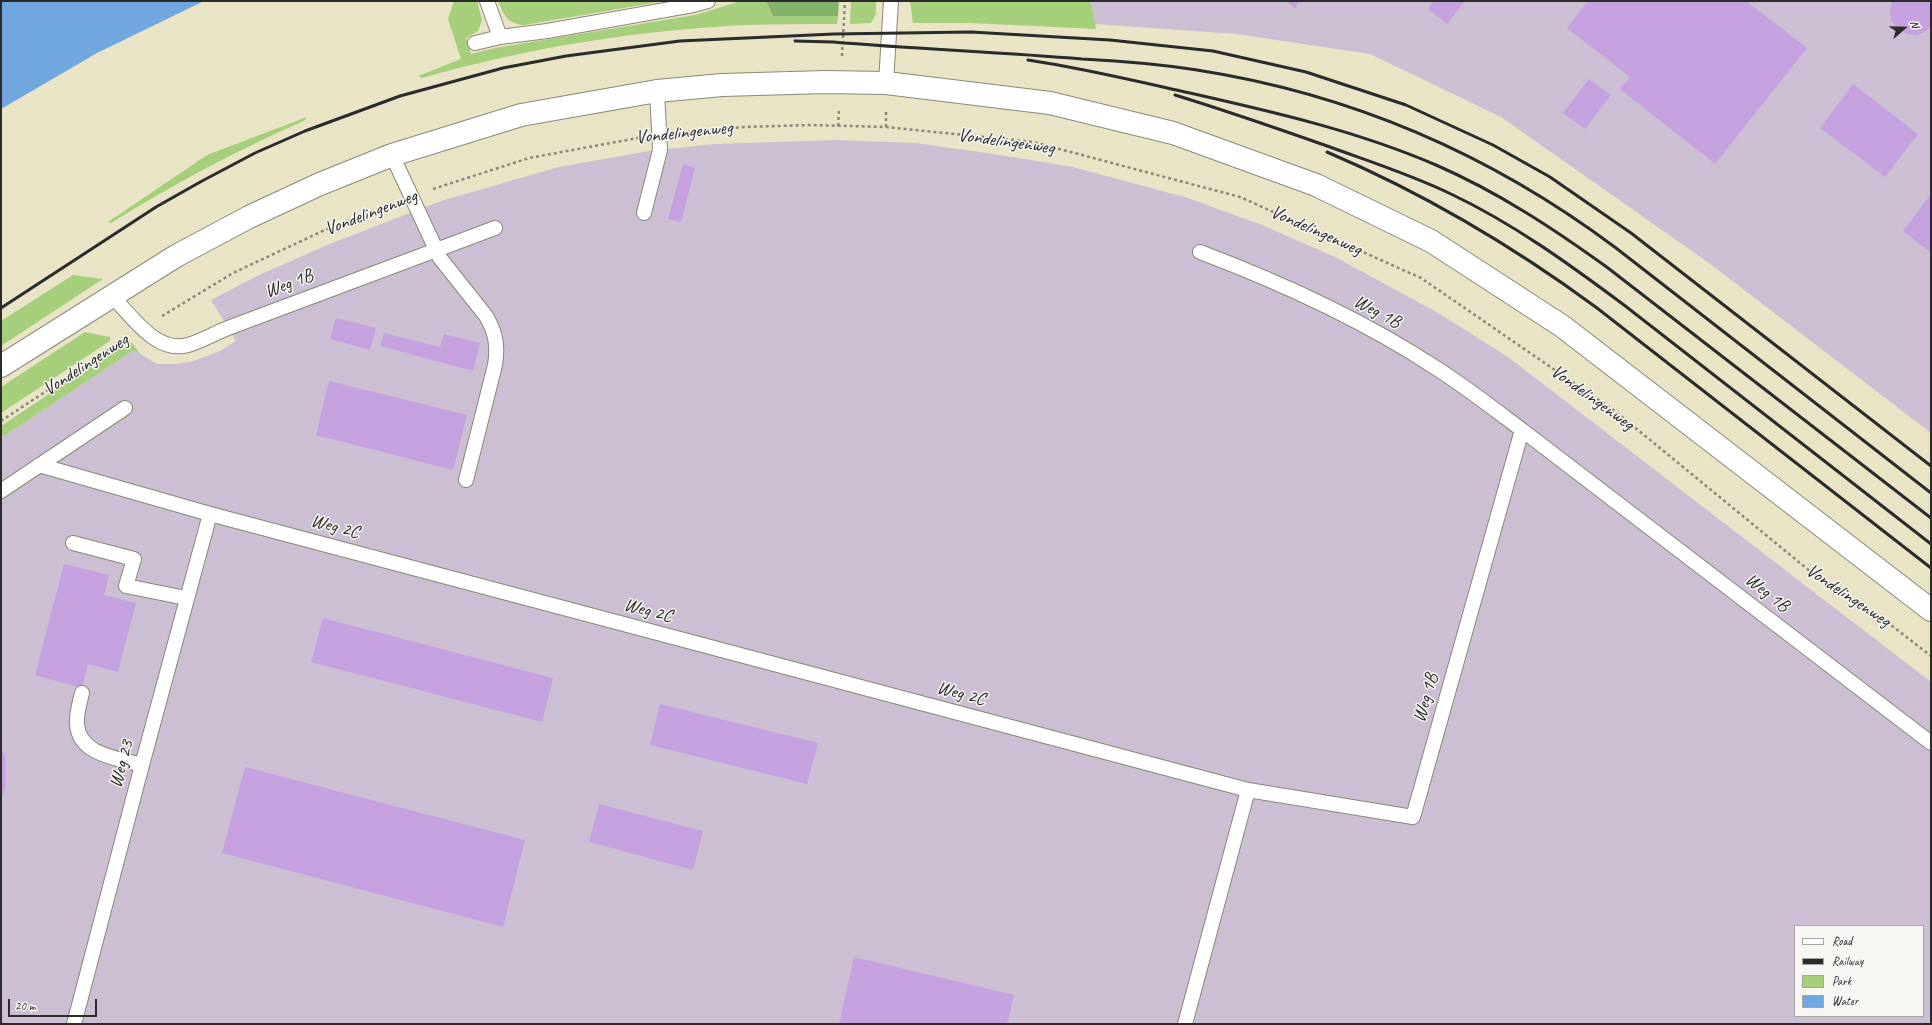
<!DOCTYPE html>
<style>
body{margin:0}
#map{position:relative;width:1932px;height:1025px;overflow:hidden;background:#e9e4c5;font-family:Caveat,sans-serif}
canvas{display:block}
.frame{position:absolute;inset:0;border:2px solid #2b2b2b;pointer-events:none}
.legend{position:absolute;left:1794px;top:925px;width:130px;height:92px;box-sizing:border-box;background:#f6f6f2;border:1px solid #a5a5a2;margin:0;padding:5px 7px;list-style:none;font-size:12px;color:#2b2b2b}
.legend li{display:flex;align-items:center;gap:8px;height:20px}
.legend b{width:20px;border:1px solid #a5a5a2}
.north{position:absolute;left:1884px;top:8px;width:40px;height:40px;-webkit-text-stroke:3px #f6f6f2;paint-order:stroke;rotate:70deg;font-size:11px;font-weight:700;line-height:16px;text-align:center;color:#2b2b2b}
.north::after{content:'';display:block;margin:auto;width:14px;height:18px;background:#2b2b2b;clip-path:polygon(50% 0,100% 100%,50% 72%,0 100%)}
.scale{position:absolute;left:8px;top:999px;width:89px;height:18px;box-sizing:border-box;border:2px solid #2b2b2b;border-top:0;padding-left:5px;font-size:12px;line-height:14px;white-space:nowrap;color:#2b2b2b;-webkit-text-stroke:3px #f6f6f2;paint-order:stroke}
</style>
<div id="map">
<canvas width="1932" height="1025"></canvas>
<div class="frame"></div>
<ul class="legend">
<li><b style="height:5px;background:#fff"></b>Road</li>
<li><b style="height:5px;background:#2b2b2b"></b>Railway</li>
<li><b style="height:11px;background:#a5cf7a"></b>Park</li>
<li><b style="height:11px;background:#70a7de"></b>Water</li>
</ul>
<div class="north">N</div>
<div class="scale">20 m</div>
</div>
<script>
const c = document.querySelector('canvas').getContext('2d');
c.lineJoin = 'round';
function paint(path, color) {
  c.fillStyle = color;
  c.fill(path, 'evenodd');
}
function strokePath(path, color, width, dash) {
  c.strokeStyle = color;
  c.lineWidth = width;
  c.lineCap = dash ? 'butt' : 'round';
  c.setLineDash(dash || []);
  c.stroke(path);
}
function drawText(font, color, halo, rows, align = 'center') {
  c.font = font + ' Caveat,sans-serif';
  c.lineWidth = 3;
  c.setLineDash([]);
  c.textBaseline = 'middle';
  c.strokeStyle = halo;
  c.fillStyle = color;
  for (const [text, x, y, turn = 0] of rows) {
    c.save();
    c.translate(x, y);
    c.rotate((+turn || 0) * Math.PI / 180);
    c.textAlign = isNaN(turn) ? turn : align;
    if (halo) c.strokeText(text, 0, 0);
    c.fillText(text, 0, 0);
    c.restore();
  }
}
paint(new Path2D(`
 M1091 1H1931V433L1709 263 1501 117 1370 54 1237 34 1095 24Z
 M835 140 915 143 994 154 1073 167 1188 198 1262 225 1335 257 1440 314 1508 357 1931 682V1024H1V438L134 350 157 364H175L190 362 218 352 236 341 211 300 259 275 332 243 441 201 559 167 649 151 715 144ZM1795 926H1923V1016H1795Z`), '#ccbfd4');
paint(new Path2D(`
 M454 1H477L482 20 478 31 466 38 471 54 495 48 695 15 741 1H766L773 16H838L837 24C807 24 777 24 747 25 638 30 527 48 422 78L418 76 461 59 448 19Z
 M498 1H665L524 25C507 24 504 15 498 1Z
 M851 1H876V14L871 23 850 24Z
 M910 1H1091L1096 29 970 23H913Z
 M307 117 304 121C237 150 174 184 111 223L108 222 207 155Z
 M73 275 103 279 1 346V321Z
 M85 332 110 337V341L1 413V387Z
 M128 341 133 344 140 354 134 350 1 438V426Z`), '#a5cf7a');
paint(new Path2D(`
 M766 1H839L838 16H773Z`), '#84b26a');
paint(new Path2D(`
 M1 1H204L97 53 1 109Z`), '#70a7de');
paint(new Path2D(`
 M1286 1H1300L1295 8Z
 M1433 1H1465L1447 24 1428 9Z
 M1588 1H1746L1807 48 1715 164 1620 89 1630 77 1567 28Z
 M1892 1H1931V26L1927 31 1917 35 1907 34 1897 28 1891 20 1890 9Z
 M1589 79 1611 95 1585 129 1563 113Z
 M1853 84 1918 134 1885 177 1820 128Z
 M683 164 695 168 681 222 668 219Z
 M1931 194V253L1903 231Z
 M336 318 376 328 370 350 330 339Z
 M384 333 440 347 444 334 480 343 473 371 380 346Z
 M329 381 467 415 453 470 316 435Z
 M64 564 109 575 104 595 136 603 118 672 88 664 82 688 35 675Z
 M323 618 553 678 542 722 311 662Z
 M660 704 818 743 807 784 650 745Z
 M1 748 5 757V789L1 798Z
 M245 767 525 840 503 927 222 853Z
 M599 804 703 831 693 870 589 842Z
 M854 957 1014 995 1007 1024H839Z`), '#c5a2df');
const service = new Path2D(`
 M487 1 500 37
 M475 43 500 37 547 31 693 5 708 1
 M886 83 891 1
 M392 155 440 258 486 316C496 333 498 346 495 365L466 480
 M644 213 660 150 657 91
 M112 296C132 316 156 354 188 345 202 341 215 333 228 328L495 228
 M1522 430 1931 743
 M39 465 210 514 1248 790 1413 817 1522 430C1494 409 1466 387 1436 368 1363 320 1282 283 1200 252
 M1 491 125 408
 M73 543 134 559 126 586 186 598
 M82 693C80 702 76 714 77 724 79 755 117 758 142 765
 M74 1024 142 765 210 514
 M1185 1024 1248 790`);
const minor = new Path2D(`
 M1 366 176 256 249 217 320 184 392 155 521 115 657 91 722 85 825 82 886 83 1050 103 1173 133 1316 185 1431 241 1562 326 1931 610`);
strokePath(service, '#8a8878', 16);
strokePath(minor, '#8a8878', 24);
strokePath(new Path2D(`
 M842 56 845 1
 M838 126 839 109
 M886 127V109
 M682 133 744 127 811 125 886 127 1033 142 1240 197 1421 278 1616 412 1811 572 1891 625 1931 656
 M433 189 529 158 638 138
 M162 316 233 273 327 229 391 204
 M1 421 122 341`), '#8a8878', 2.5, [3, 3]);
strokePath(service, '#fff', 14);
strokePath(minor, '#fff', 22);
strokePath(new Path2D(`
 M795 41 833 42C916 49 999 52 1082 59 1120 61 1159 64 1197 70 1351 94 1492 155 1616 248L1931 493
 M1028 60C1082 68 1136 81 1190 93 1274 112 1357 131 1436 165 1498 192 1554 229 1608 268L1931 518
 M1175 95C1227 111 1279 129 1330 147 1371 162 1412 175 1451 194 1514 224 1569 264 1624 305L1931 544
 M1327 152C1423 193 1513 246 1597 308L1931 568
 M1 308 156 207 202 181 255 153 305 131 400 96 503 68 566 56 680 41 834 34 971 32 1110 40 1213 51 1306 72 1406 105 1493 145 1550 177 1631 233 1931 466`), '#2b2b2b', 3);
drawText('19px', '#2b2b2b', '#f6f6f2', [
 ["Vondelingenweg",684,133,-6],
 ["Vondelingenweg",1006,142,8],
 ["Vondelingenweg",371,213,-21],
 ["Vondelingenweg",1316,231,24],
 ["Weg 1B",289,284,-21],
 ["Weg 1B",1377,312,28],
 ["Vondelingenweg",86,365,-33],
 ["Vondelingenweg",1592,398,36],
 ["Weg 2C",335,527,15],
 ["Weg 1B",1767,593,38],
 ["Vondelingenweg",1848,596,34],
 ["Weg 2C",648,611,15],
 ["Weg 2C",961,694,15],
 ["Weg 1B",1426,698,-74],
 ["Weg 23",122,764,-75]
]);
</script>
